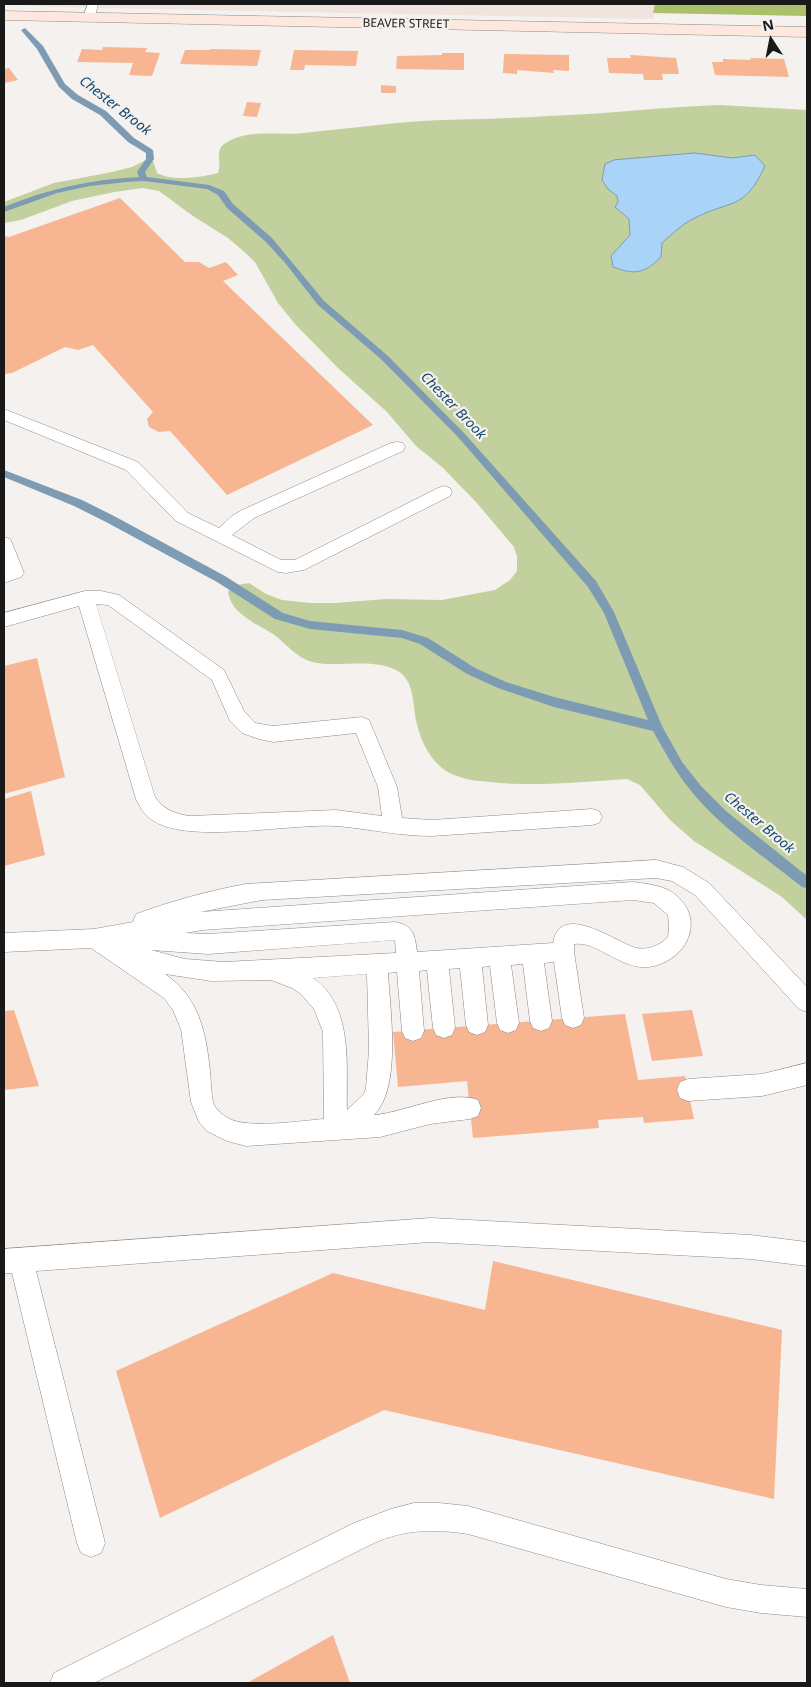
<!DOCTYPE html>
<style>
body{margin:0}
#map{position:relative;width:811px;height:1687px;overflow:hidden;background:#f4f1ef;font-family:"Noto Sans",sans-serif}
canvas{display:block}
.frame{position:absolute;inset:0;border:5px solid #1a1919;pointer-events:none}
.north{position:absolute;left:746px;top:15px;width:50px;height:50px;-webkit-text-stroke:4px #f4f1ef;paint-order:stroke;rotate:349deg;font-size:14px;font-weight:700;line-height:20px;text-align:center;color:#1a1919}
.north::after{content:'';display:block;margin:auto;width:18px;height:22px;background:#1a1919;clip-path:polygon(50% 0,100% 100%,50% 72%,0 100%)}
</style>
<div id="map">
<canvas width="811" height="1687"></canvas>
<div class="frame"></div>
<div class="north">N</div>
</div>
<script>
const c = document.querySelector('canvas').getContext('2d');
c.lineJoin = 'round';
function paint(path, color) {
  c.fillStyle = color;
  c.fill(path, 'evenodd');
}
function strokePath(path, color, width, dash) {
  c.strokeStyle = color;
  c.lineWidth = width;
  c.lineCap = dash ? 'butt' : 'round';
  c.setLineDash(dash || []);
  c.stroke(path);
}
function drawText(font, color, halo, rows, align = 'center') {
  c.font = font + ' "Noto Sans",sans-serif';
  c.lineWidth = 4.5;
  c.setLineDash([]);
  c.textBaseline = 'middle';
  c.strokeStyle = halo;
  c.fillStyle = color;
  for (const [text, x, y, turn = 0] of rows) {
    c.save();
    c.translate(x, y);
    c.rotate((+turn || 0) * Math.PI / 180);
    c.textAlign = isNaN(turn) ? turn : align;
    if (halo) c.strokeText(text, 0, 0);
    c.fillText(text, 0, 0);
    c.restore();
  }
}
paint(new Path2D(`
 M4 4H655L653 19 54 7Z`), '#efe4de');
paint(new Path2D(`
 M720 105 807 110V920L782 897 694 841 670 820 640 785 627 779C581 782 536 787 490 782 479 781 467 780 457 776 435 769 422 746 417 724 412 706 416 680 396 670 372 658 342 667 317 663 298 660 288 645 273 634 262 627 248 621 238 611 232 605 230 600 228 592L232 586 249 583 266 594 282 600 310 603H335L387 599 442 600 495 590 510 580 517 571V556L514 547 476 502 442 467 416 446 387 412 338 368 295 324 278 303 255 262 241 249 228 238 193 216 159 191 143 188 114 192 72 201 21 220 4 223V202L54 183 112 172 132 167 146 160 153 161 157 173C174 182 201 177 218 173 223 160 212 149 229 141 253 129 278 136 304 133 343 129 381 124 421 121 463 119 507 119 549 116 606 114 663 107 720 105Z`), '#c2d09e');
paint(new Path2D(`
 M655 4H807V16L653 13Z`), '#abc06b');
const water = new Path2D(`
 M695 153 732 158 755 155 765 166C744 212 730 199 693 219 681 225 671 235 662 243L661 257C644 274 635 275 613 267L611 256 630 235 629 219 615 207 618 202 617 196 608 189 602 180 605 164 614 160Z`);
paint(water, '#a9d3f7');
strokePath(water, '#7e9bb4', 1);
paint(new Path2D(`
 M25 28 43 46 65 84 78 95 106 111 134 138 153 150 154 159 145 172 147 177 209 185 224 191 233 204 272 238 324 301 388 356 464 433 596 581 614 612 662 726 682 762 701 786 726 811 807 876V888L802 887C766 858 721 828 692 792 676 773 665 752 653 731L554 707 498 688 467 674 420 644 402 638 310 629 275 619 217 582 106 522 74 506 4 477V470L82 500 114 516 225 576 283 613 310 621 402 630 428 638 475 668 506 682 554 697 648 720 604 613 588 587 458 437 382 360 318 305 286 264 266 242 227 208 218 195 207 189 144 181 126 182 90 186 57 193 4 212V207C47 189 92 179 139 177L137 172 146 159V153L128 142 100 115 72 99 59 87 37 49 21 30Z`), '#7e9bb4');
paint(new Path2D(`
 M103 47 147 48 145 52 160 53 152 76 129 75 133 63 77 62 82 49 102 50Z
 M210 49 261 50 257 66 180 64 185 50H210Z
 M294 50 358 51 356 66 305 65 304 70H290Z
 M442 53H464V70L396 69 397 56 442 55Z
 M504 54 569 55V71L553 70 554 73 517 70V74L503 73Z
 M630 55 676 58 679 74H662L663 80H644L643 74 609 73 607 58H631Z
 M750 58 784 59 789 77 715 75 712 62H723V59L751 60Z
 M9 68 18 80 4 83V69Z
 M381 85 396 86V93H381Z
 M247 102 261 103 257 117 243 116Z
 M120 198 185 262H199L209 268 226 262 238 275 223 281 373 425 227 495 170 431 159 432 149 427 147 419 153 412 93 345 78 350 65 347 12 373 4 374V236L9 237Z
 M37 658 65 777 4 794V666Z
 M31 791 45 855 4 866V799Z
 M14 1010 39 1086 4 1090V1011Z
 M692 1010 703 1056 652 1061 642 1014Z
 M625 1014 638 1080 685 1076 694 1119 644 1123 643 1117 598 1120 599 1128 473 1138 467 1081 398 1087 393 1032Z
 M493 1261 782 1330 774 1499 384 1410 160 1518 116 1371 333 1273 485 1310Z
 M333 1635 350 1683H247Z`), '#f7b592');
const service = new Path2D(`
 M88 4H98L95 17 89 20 83 17Z
 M4 409 138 462 188 513 219 528 232 516 242 510 391 443 397 442 403 443 405 447 403 451 254 518 232 535 281 560H295L438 488 444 486 450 488 452 492 450 496 304 570 286 573 278 572 176 521 126 470 4 420Z
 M4 537 10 539 12 543 24 573 21 577 4 583Z
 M85 591H101L119 595 224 670 244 711 255 723 273 726 362 717 369 720 397 787 402 818 432 820 592 809 599 811 602 817 599 823 592 825 432 836C400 836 369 829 337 826 290 823 188 845 152 820 144 815 140 807 136 799L79 606 4 627V613ZM96 604 108 605 212 680 230 721 242 733 259 739 273 742 356 733 378 787 382 816 336 810 190 816C175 814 164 810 155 797Z
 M656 860 683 867 709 883 807 987V1012L799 1009 695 895 672 881 656 878 262 900 200 912 633 882C647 884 665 885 677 896 705 921 687 958 654 966 624 974 598 940 574 944V952L584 1018 581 1025 573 1028 565 1025 562 1018 554 962 544 963 552 1021 549 1028 541 1031 533 1028 530 1021 523 964 511 965 519 1023 516 1030 508 1033 500 1030 497 1023 490 966 482 967 488 1025 485 1032 477 1035 469 1032 466 1025 460 968 449 969 455 1028 452 1035 444 1038 436 1035 433 1028 427 970 419 971 424 1031 421 1038 413 1041 405 1038 402 1031 397 972 388 973C390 1010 402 1087 374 1115 403 1113 451 1089 478 1100L481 1108 478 1116 470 1119 430 1124 380 1137 246 1146 227 1141 207 1131 199 1122 191 1102 181 1029 173 1010 164 998 91 948 4 952V933L94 929 133 922 136 914C172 901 208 891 246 884ZM633 900 654 903 668 915 669 927 668 937C659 946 649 950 636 948 617 943 560 900 553 943L417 952C415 935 413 925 395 922L208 934 185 933 203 930ZM395 940 396 953 224 962 185 959 151 950 208 954ZM165 974 211 981 271 980 292 988 301 994 314 1009 323 1032 324 1119C300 1121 254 1128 232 1120 225 1117 215 1110 213 1102 211 1092 211 1081 210 1071 206 1032 199 997 165 974ZM367 974 369 1050 366 1088 364 1094 347 1110C346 1066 354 1006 313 978Z
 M807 1063V1085L762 1096 688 1101 680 1098 677 1090 680 1082 688 1079 762 1074Z
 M431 1218 751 1235 807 1242V1266L751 1259 431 1242 36 1271 105 1543 101 1553 91 1557 81 1553 77 1543 12 1273H4V1249Z
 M414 1503H439L468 1506 726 1579 761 1585 807 1589V1617L761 1613 726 1607 468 1534C435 1529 405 1529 374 1543L94 1683H50L54 1673 354 1523 391 1509Z`);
const secondary = new Path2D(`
 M4 11 807 27V37L4 20Z`);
strokePath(service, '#8c8887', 1);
strokePath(secondary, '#8c8887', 1);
paint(service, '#fff');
paint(secondary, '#fde8de');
drawText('12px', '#1a1919', '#f4f1ef', [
 ["BEAVER STREET",406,24,1]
]);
drawText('italic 14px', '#13486f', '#f4f1ef', [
 ["Chester Brook",115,106,38],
 ["Chester Brook",453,406,46],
 ["Chester Brook",759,823,40]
]);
</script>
